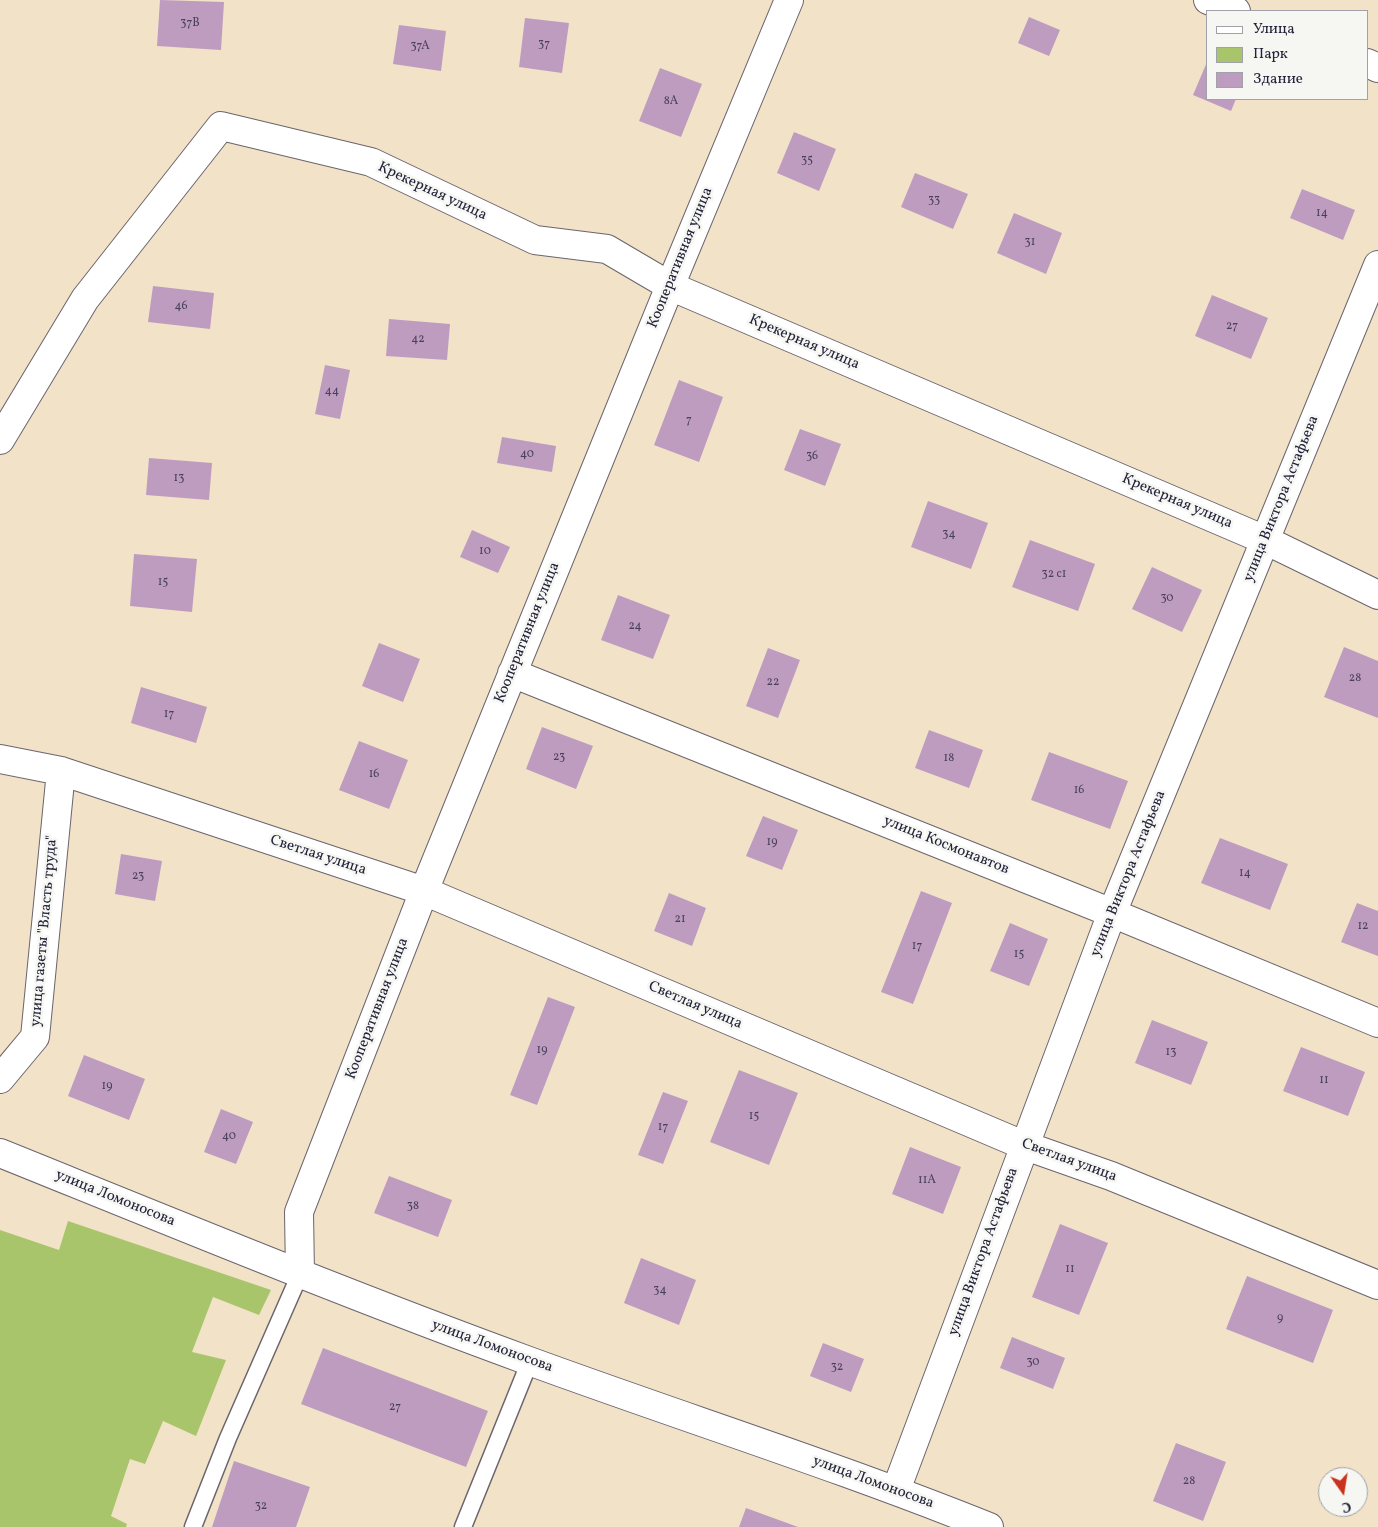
<!DOCTYPE html>
<meta charset="utf-8">
<style>
body{margin:0}
#map{position:relative;width:1378px;height:1527px;overflow:hidden;background:#f2e2c8;font-family:Vollkorn,serif}
canvas{display:block}
.legend{position:absolute;left:1206px;top:10px;width:162px;height:90px;box-sizing:border-box;background:#f6f6f2;border:1px solid #a1a1a9;margin:0;padding:6px 9px;list-style:none;font-size:15px;color:#22223b}
.legend li{display:flex;align-items:center;gap:10px;height:25px}
.legend b{width:25px;border:1px solid #a1a1a9}
.north{position:absolute;left:1318px;top:1467px;width:50px;height:50px;box-sizing:border-box;background:#f6f6f2;border:1px solid #a1a1a9;border-radius:50%;rotate:167deg;font-size:14px;font-weight:700;line-height:20px;text-align:center;color:#22223b}
.north::after{content:'';display:block;margin:auto;width:18px;height:22px;background:#c8321e;clip-path:polygon(50% 0,100% 100%,50% 72%,0 100%)}
</style>
<div id="map">
<canvas width="1378" height="1527"></canvas>
<ul class="legend">
<li><b style="height:6px;background:#fff"></b>Улица</li>
<li><b style="height:14px;background:#a9c56c"></b>Парк</li>
<li><b style="height:14px;background:#be9cc0"></b>Здание</li>
</ul>
<div class="north">С</div>
</div>
<script>
const c = document.querySelector('canvas').getContext('2d');
c.lineJoin = 'round';
function paint(path, color) {
  c.fillStyle = color;
  c.fill(path, 'evenodd');
}
function strokePath(path, color, width, dash) {
  c.strokeStyle = color;
  c.lineWidth = width;
  c.lineCap = dash ? 'butt' : 'round';
  c.setLineDash(dash || []);
  c.stroke(path);
}
function drawText(font, color, halo, rows, align = 'center') {
  c.font = font + ' Vollkorn,serif';
  c.lineWidth = 5;
  c.setLineDash([]);
  c.textBaseline = 'middle';
  c.strokeStyle = halo;
  c.fillStyle = color;
  for (const [text, x, y, turn = 0] of rows) {
    c.save();
    c.translate(x, y);
    c.rotate((+turn || 0) * Math.PI / 180);
    c.textAlign = isNaN(turn) ? turn : align;
    if (halo) c.strokeText(text, 0, 0);
    c.fillText(text, 0, 0);
    c.restore();
  }
}
paint(new Path2D(`
 M68 1221 271 1290 259 1315 213 1297 192 1352 226 1360 196 1436 163 1421 145 1464 130 1459 111 1516 127 1524 126 1527H0V1230L59 1250Z`), '#a9c56c');
paint(new Path2D(`
 M160 0 224 2 221 50 157 46Z
 M1029 17 1060 30 1049 56 1018 43Z
 M525 18 569 23 562 73 519 67Z
 M399 25 446 31 441 71 393 64Z
 M1207 62V99H1236L1231 111 1193 95Z
 M660 68 702 84 681 137 639 121Z
 M794 132 836 149 819 191 777 173Z
 M915 173 968 194 953 229 901 207Z
 M1302 189 1355 210 1343 240 1290 218Z
 M1014 213 1062 233 1046 274 997 253Z
 M153 286 214 293 210 329 148 322Z
 M1212 295 1268 318 1251 359 1195 336Z
 M389 319 450 324 447 360 386 356Z
 M325 365 350 370 340 419 315 414Z
 M679 380 723 397 699 462 654 445Z
 M800 429 841 444 825 486 784 470Z
 M502 437 556 446 552 472 497 463Z
 M149 458 212 463 209 500 146 495Z
 M928 501 988 523 971 569 911 547Z
 M472 530 510 547 498 573 460 557Z
 M1030 540 1095 564 1078 611 1012 587Z
 M134 554 197 559 192 612 130 606Z
 M1152 567 1202 590 1182 632 1132 609Z
 M618 595 670 615 653 659 601 640Z
 M379 643 420 659 403 702 362 686Z
 M1344 647 1378 661V718L1324 697Z
 M768 648 800 660 778 718 746 706Z
 M141 687 207 707 196 743 131 723Z
 M542 727 593 746 576 789 526 769Z
 M929 730 983 750 969 788 915 768Z
 M359 741 408 760 389 809 339 790Z
 M1049 752 1128 781 1110 829 1031 800Z
 M763 816 798 830 782 870 746 856Z
 M1220 838 1288 864 1270 910 1201 883Z
 M121 854 162 861 155 901 115 894Z
 M921 891 952 903 913 1004 881 992Z
 M669 893 706 908 692 946 654 931Z
 M1357 903 1378 911V956L1341 942Z
 M1010 923 1048 939 1029 986 990 971Z
 M548 997 575 1007 537 1105 510 1095Z
 M1152 1020 1208 1042 1191 1085 1135 1063Z
 M1301 1047 1365 1072 1348 1116 1283 1091Z
 M84 1055 145 1079 129 1120 68 1096Z
 M739 1070 798 1093 769 1165 710 1142Z
 M663 1092 688 1101 663 1164 638 1155Z
 M221 1109 253 1122 236 1164 204 1152Z
 M910 1147 961 1167 943 1214 892 1194Z
 M389 1176 452 1200 438 1237 374 1213Z
 M1060 1224 1108 1243 1079 1315 1032 1297Z
 M641 1258 696 1280 679 1325 624 1303Z
 M1247 1276 1333 1310 1313 1363 1226 1329Z
 M1012 1337 1065 1358 1053 1389 1000 1368Z
 M823 1343 864 1359 851 1392 810 1376Z
 M323 1348 488 1411 466 1467 301 1404Z
 M1176 1443 1226 1462 1203 1521 1153 1501Z
 M234 1461 310 1487 296 1527H212Z
 M746 1508 798 1527H739Z`), '#be9cc0');
const lane = new Path2D(`
 M193 1527 228 1438 300 1274
 M463 1527 530 1361`);
const street = new Path2D(`
 M1208 0 1236 11
 M1367 63 1378 68
 M0 440 85 299 221 126 371 162 535 240 607 249 670 286 1265 540 1378 595
 M512 673 1112 913 1378 1023
 M0 759 61 771 424 891 1023 1145 1111 1176 1378 1285
 M0 1079 35 1037 61 771
 M0 1153C176 1224 351 1296 529 1361 682 1417 837 1466 989 1527
 M300 1274 299 1212 424 891 670 286 789 0
 M896 1490 1112 913 1378 265`);
strokePath(lane, '#6b656c', 19);
strokePath(street, '#6b656c', 30);
strokePath(lane, '#fff', 16);
strokePath(street, '#fff', 28);
drawText('12px', '#49405c', null, [
 ["37В",190,24],
 ["37",544,45],
 ["37А",420,47],
 ["8А",671,102],
 ["35",807,161],
 ["33",934,201],
 ["14",1322,214],
 ["31",1030,243],
 ["46",181,307],
 ["27",1232,327],
 ["42",418,340],
 ["44",332,392],
 ["7",689,421],
 ["40",527,455],
 ["36",812,457],
 ["13",179,479],
 ["34",949,535],
 ["10",485,552],
 ["32 с1",1054,575],
 ["15",163,583],
 ["30",1167,599],
 ["24",635,627],
 ["28",1355,679],
 ["22",773,683],
 ["17",169,715],
 ["23",559,758],
 ["18",949,759],
 ["16",374,775],
 ["16",1079,791],
 ["19",772,843],
 ["14",1245,874],
 ["23",138,877],
 ["21",680,920],
 ["12",1363,927],
 ["17",917,947],
 ["15",1019,955],
 ["19",542,1051],
 ["13",1171,1053],
 ["11",1324,1081],
 ["19",107,1087],
 ["15",754,1117],
 ["17",663,1128],
 ["40",229,1137],
 ["11А",927,1181],
 ["38",413,1207],
 ["11",1070,1270],
 ["34",660,1291],
 ["9",1280,1319],
 ["30",1033,1363],
 ["32",837,1368],
 ["27",395,1408],
 ["28",1189,1482],
 ["32",261,1507]
]);
drawText('15px', '#22223b', '#f6f6f2', [
 ["Крекерная улица",432,192,25],
 ["Кооперативная улица",681,258,-68],
 ["Крекерная улица",804,343,23],
 ["улица Виктора Астафьева",1282,499,-68],
 ["Крекерная улица",1177,502,23],
 ["Кооперативная улица",528,633,-68],
 ["улица Космонавтов",946,846,22],
 ["Светлая улица",318,856,18],
 ["улица Виктора Астафьева",1129,874,-68],
 ["улица газеты \"Власть труда\"",45,931,-85],
 ["Светлая улица",695,1006,23],
 ["Кооперативная улица",378,1009,-69],
 ["Светлая улица",1069,1161,20],
 ["улица Ломоносова",115,1199,22],
 ["улица Виктора Астафьева",984,1252,-70],
 ["улица Ломоносова",492,1347,20],
 ["улица Ломоносова",873,1483,20]
]);
</script>
